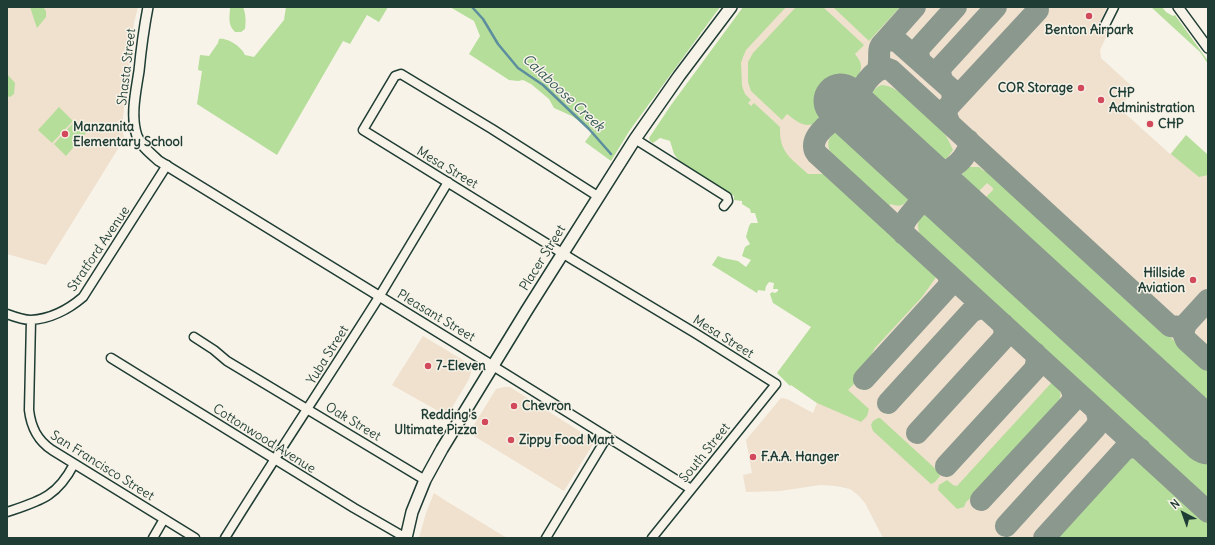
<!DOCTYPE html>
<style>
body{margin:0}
#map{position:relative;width:1215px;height:545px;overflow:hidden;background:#f7f3e8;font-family:Delius,sans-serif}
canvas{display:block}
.frame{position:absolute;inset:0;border:8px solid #1f3d34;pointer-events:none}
.north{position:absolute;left:1163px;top:493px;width:40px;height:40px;-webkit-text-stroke:3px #f7f3e8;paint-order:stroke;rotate:319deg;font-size:11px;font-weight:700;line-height:16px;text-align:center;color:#1f3d34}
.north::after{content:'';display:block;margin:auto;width:14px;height:18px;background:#1f3d34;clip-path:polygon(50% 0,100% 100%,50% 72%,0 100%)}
</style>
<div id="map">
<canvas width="1215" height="545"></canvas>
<div class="frame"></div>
<div class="north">N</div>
</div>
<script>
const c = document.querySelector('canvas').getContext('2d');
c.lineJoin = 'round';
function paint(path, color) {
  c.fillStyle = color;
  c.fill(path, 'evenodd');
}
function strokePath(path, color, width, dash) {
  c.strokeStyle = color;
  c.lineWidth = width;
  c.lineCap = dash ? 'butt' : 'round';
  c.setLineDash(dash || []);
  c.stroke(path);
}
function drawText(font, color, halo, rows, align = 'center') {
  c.font = font + ' Delius,sans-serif';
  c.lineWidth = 3;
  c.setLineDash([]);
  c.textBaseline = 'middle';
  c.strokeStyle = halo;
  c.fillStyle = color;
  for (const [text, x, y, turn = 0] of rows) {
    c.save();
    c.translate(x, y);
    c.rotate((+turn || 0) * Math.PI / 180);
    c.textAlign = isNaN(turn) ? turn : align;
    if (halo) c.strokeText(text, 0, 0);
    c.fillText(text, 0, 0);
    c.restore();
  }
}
paint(new Path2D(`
 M7 7H138L134 23 122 127 124 139 46 265 7 254Z
 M762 7H1107L1098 26 1109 31 1100 50 1101 58 1135 89 1119 108 1170 154 1181 141 1208 157V538H883L865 503 858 495 850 489 836 486 820 485 780 491 746 492 743 475 752 473 746 440 781 398 787 399 813 413 817 403 791 385 856 271 668 137Z
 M423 336 466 362 471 368V372L469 379 447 416 392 385Z
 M504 387H510L595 441 564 491 469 433 496 389Z
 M434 493 446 501 507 538H419L426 513Z`), '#f0e0ce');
paint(new Path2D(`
 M30 7H43L46 11V17L37 28Z
 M230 7H243C246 14 246 22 245 29L241 32H235C227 24 230 17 230 7Z
 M286 7H388L379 22 367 15 350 44 343 41 277 155 197 104 202 71 198 70 200 55 209 56 218 43 219 39C227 37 242 47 245 55L254 57 284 20Z
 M450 7H720L630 130 611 161 585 142 593 131 572 116 554 108 549 99 531 84 523 80 518 81 509 80 469 54 480 36 474 21Z
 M743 7H786L746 50 743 57 741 63 742 86 745 94 751 100 748 103 751 106 754 103 780 127C779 153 791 158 808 174H831L939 273 922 297 875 348 857 381 848 390 869 409 867 416 861 422 817 403 791 385 790 386 777 373 811 327 773 303 770 294 772 292 775 293 778 291V289H773L774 283 769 282 766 286 765 291 758 290 757 293 712 265 718 256 723 258 738 261 746 267 751 260 742 256 745 247 750 244 746 237 749 226 751 223H758L755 213H751L750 209 742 204V201L734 200V196L680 162 674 154 670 141 660 138 653 143 650 141 649 138 671 105Z
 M796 7H823L864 45 855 54C861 62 863 65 859 75L815 123C805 129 795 120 787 114L782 120 751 91 748 82V62L753 53Z
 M833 7H900L869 41Z
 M1151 7H1162L1166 12 1173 16 1175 15 1208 61V64L1200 52Z
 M7 74 15 83 14 94 10 97 7 96Z
 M882 85C899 85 933 120 944 133 948 138 950 144 953 150L947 158 938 162 933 160 874 105C869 96 872 88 882 85Z
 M59 107 73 121 52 143 38 130Z
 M74 122 86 133 66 156 54 144Z
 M842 131 849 132 907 187 911 194C906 205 901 208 891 204L888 207 884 202 881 205 831 158 832 155C826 146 827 139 835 132Z
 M1186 135 1207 154 1208 153V175L1199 177 1171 154Z
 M969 167H979L984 171H987L988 169 1208 372V412L983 206 981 202 993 190V188L987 183 977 193 980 196 977 199 970 192H967C959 184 959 174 969 167Z
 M928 213H935L950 225 993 266 1208 461V504L923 243 925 241C916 231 914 219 928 213Z
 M1053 381H1056C1062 391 1062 397 1056 406L974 495 966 502 964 507 957 509 938 490 939 485 947 480 953 485 957 486Z
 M878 418H880L939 472 940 476 935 482 931 484 873 431 871 425 873 421Z
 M1131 459 1144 460 1208 519V538H1053L1124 461Z`), '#b5de9a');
strokePath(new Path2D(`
 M472 7 483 19 498 44 518 68 543 85 589 129 611 154`), '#5c8e9e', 2.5);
strokePath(new Path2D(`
 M884 42 915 7
 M920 61 918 53 920 47 956 7
 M877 71C883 59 873 46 888 40L897 41 951 89 953 97 951 104
 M942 81 940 72 942 66 996 7
 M859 97C862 85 877 63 891 70L1170 326 1180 327 1186 324
 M840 118C828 122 806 140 817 154L1208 512
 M865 124C876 135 888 145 899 156 907 163 916 169 921 178 934 206 897 214 904 234
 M950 124 946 115 948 107 1038 10
 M910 161C917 168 924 174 934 174 948 175 973 155 968 140
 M917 207C927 199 939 198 951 204L1010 257
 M1208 300 1186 324 1183 333 1186 340 1208 360
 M864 379 947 288 950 282 948 274
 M888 403 971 312 980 308 987 310
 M917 433 1002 340 1005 333 1003 324
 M946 466 1035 369 1037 360 1035 353
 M981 500 1071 403 1074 395 1070 386
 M1006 526 1096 427 1099 419 1096 410
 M1044 538 1124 450 1131 447 1140 449`), '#8b988e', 22);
strokePath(new Path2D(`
 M841 101 1208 437`), '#8b988e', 55);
const minor = new Path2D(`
 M1105 25 1114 7
 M635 139 727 197 728 201 724 206
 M599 197 492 129 401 74 395 76 363 130 575 261 695 333 776 384 652 538
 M7 314C15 317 23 320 31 320 50 319 69 309 83 297L167 165
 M31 320 29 410C31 427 37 440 52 450L195 538
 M194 337 214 350 227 361 425 480
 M111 358 354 508 406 538
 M493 366 691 489
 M7 512C40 501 57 497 74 464
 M153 538 164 519
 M225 538C275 457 328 378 379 297 402 259 425 220 448 182
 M546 538 607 437`);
const tertiary = new Path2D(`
 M148 7C144 28 141 50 139 71 136 91 130 116 137 136 141 146 151 154 159 161L493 366
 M1178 7 1208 48`);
const secondary = new Path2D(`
 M406 538 412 512 425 480 442 449 527 310 635 139 679 76 731 7`);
strokePath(minor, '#1f3d34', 11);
strokePath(tertiary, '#1f3d34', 12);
strokePath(secondary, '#1f3d34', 14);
strokePath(minor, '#f7f3e8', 8);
strokePath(tertiary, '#f7f3e8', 9);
strokePath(secondary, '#f7f3e8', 11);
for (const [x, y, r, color] of [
 [1089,16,4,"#d1495b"],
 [1081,88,4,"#d1495b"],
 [1101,100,4,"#d1495b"],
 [1150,124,4,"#d1495b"],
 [65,134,4,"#d1495b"],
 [1193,280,4,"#d1495b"],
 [428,366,4,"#d1495b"],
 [514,406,4,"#d1495b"],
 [485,422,4,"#d1495b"],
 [511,440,4,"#d1495b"],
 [753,457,4,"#d1495b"]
]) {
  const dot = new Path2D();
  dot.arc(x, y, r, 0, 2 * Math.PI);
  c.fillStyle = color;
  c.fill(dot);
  strokePath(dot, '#f7f3e8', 1.5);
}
drawText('bold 13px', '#1f3d34', '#f7f3e8', [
 ["Benton Airpark",1089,30,"center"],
 ["COR Storage",1073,88,"right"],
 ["CHP",1109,93],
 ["Administration",1109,108],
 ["CHP",1158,124],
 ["Manzanita",73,127],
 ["Elementary School",73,142],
 ["Hillside",1185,273,"right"],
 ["Aviation",1185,288,"right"],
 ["7-Eleven",436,366],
 ["Chevron",522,406],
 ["Redding's",477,415,"right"],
 ["Ultimate Pizza",477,430,"right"],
 ["Zippy Food Mart",519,440],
 ["F.A.A. Hanger",761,457]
], 'left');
drawText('13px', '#1f3d34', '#f7f3e8', [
 ["Shasta Street",127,67,-83],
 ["Mesa Street",447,168,31],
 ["Stratford Avenue",99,249,-56],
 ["Placer Street",543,258,-58],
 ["Pleasant Street",436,316,31],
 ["Mesa Street",723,337,32],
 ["Yuba Street",328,355,-58],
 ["Oak Street",353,422,31],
 ["Cottonwood Avenue",264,439,32],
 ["South Street",705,453,-51],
 ["San Francisco Street",102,466,32]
]);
drawText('italic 14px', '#335857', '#f7f3e8', [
 ["Calaboose Creek",563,93,43]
]);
</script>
